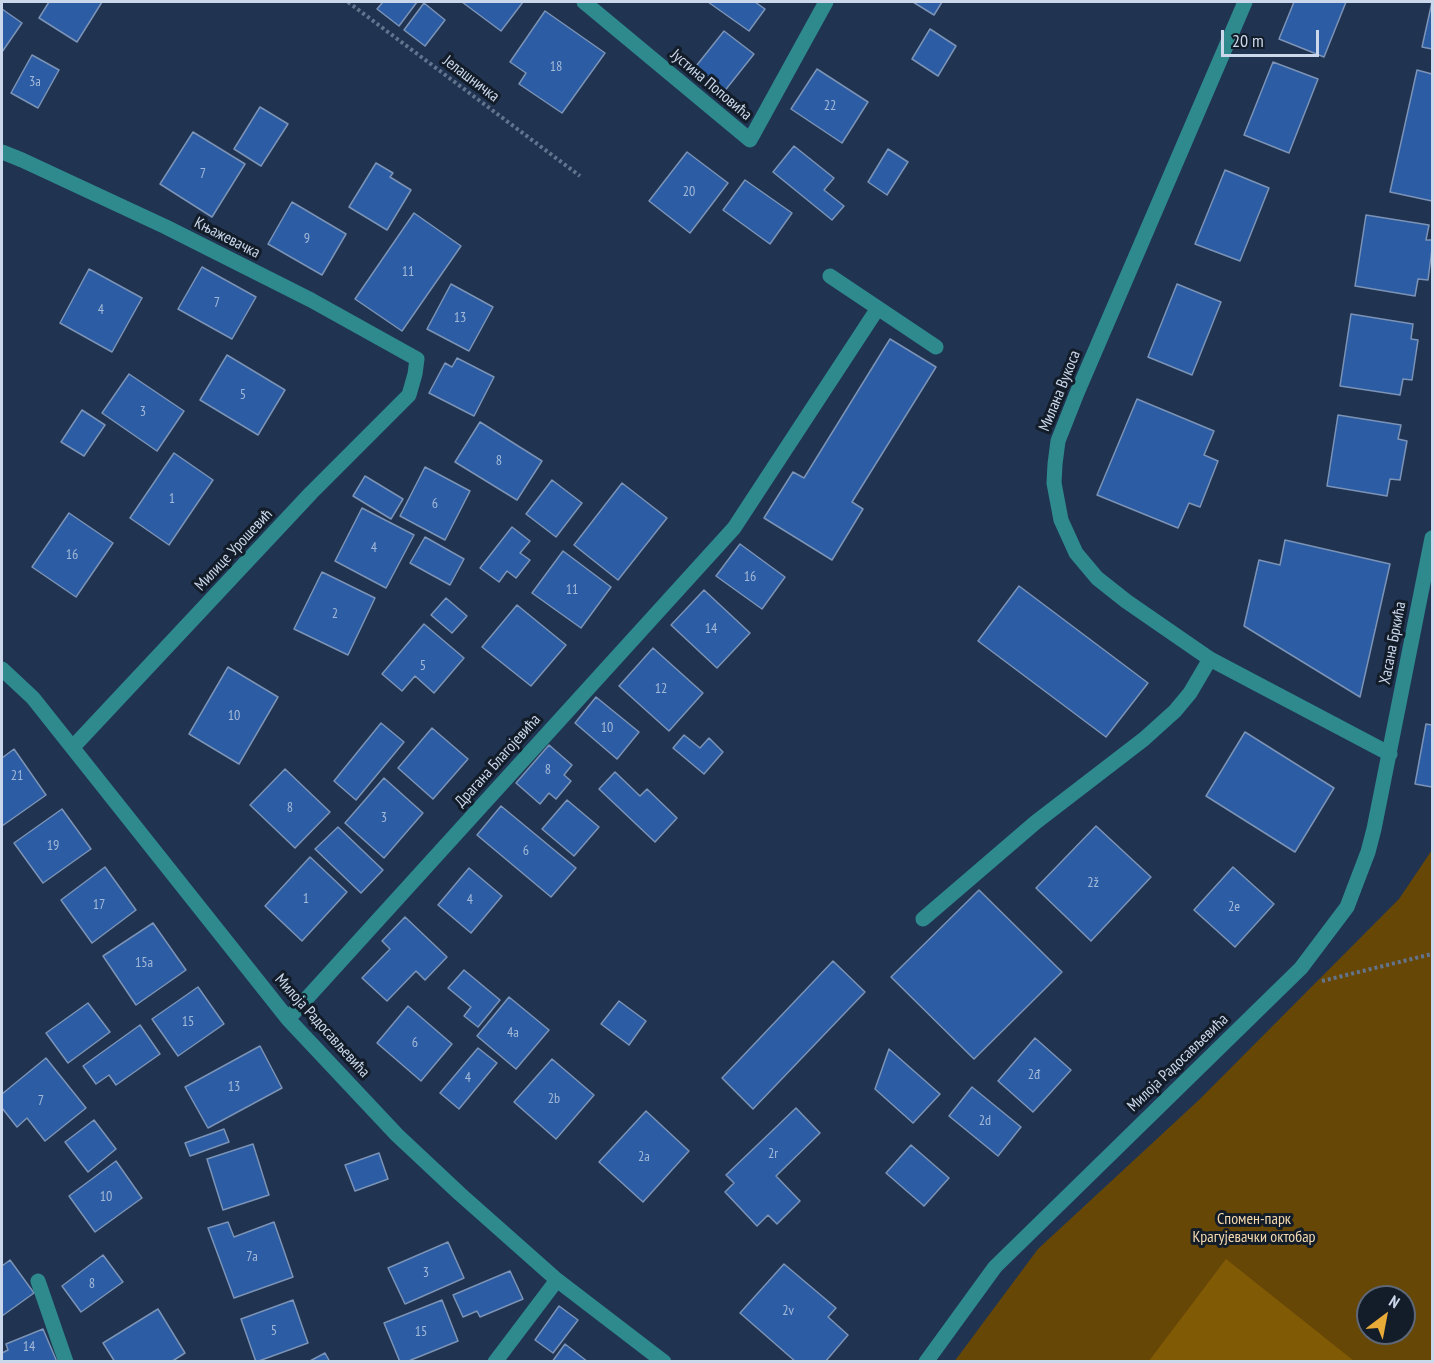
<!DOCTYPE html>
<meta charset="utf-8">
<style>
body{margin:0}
#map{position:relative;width:1434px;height:1363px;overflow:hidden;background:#203452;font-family:"PT Sans Narrow",sans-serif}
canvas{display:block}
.frame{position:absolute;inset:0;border:3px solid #cbd8eb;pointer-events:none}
.north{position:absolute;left:1356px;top:1285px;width:60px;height:60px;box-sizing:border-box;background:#131c29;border:2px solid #5d6777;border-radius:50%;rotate:32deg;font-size:16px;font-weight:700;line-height:24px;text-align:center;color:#cbd8eb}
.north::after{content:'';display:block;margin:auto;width:21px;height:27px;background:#e9ab38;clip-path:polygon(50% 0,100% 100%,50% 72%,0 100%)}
.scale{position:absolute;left:1221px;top:30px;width:98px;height:27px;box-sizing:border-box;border:3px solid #cbd8eb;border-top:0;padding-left:8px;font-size:18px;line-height:21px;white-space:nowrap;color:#cbd8eb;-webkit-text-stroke:4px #131c29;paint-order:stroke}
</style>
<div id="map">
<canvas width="1434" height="1363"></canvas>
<div class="frame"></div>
<div class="north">N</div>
<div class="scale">20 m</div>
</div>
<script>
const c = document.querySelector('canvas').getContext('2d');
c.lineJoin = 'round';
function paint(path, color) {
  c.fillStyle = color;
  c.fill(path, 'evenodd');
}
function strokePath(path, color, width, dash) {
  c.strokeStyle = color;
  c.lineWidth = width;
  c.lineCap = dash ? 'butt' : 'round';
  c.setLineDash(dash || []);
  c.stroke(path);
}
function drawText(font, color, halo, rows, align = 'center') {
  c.font = font + ' "PT Sans Narrow",sans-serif';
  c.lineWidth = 6;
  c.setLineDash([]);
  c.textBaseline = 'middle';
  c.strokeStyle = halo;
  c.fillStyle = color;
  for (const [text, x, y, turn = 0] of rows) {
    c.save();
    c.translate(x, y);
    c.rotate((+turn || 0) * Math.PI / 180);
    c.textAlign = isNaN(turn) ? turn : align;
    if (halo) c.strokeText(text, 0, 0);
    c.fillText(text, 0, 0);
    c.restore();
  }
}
paint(new Path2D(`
 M1432 850V1361L954 1362 1038 1249 1200 1099 1399 899ZM1368 1297H1404V1333H1368Z`), '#674706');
paint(new Path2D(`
 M1226 1259 1354 1361H1149Z`), '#815a06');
const building = new Path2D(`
 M49 2H102L77 42 39 18Z
 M383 2H417L399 26 377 9Z
 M462 2H523L501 31Z
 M708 2H755L765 9 749 31Z
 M913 2H942L934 15Z
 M1294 2H1346L1324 57 1279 39Z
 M1432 2V49L1422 47Z
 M424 3 445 20 425 46 404 30Z
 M2 9 22 23 2 52Z
 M545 11 605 53 562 113 519 84 526 73 510 62Z
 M930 29 956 46 938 76 912 59Z
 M724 31 754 54 719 98 689 75Z
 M32 55 59 70 38 108 11 93Z
 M1273 62 1318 79 1289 153 1244 135Z
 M817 69 868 102 842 143 791 109Z
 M1417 70 1432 74V201L1390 192Z
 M260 107 288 124 261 166 234 149Z
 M193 132 245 164 212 217 160 184Z
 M794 146 834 178 824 190 844 206 832 220 773 172Z
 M888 149 908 162 887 195 868 182Z
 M687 152 728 183 690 233 649 201Z
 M376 163 393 173 390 177 411 190 387 230 349 207Z
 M1225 170 1269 188 1240 261 1195 244Z
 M745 180 792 213 770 244 723 210Z
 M292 202 346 234 322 275 268 244Z
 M414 213 461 246 402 331 355 299Z
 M1366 215 1429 225 1426 240H1432V249L1428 280 1418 279 1415 296 1355 286Z
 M202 267 256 297 232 339 178 309Z
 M89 269 142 298 112 352 60 323Z
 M451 284 493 307 469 351 427 329Z
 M1177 284 1221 302 1192 375 1148 357Z
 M1351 314 1413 324 1411 339 1418 340 1412 380 1403 379 1400 395 1340 386Z
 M890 339 936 367 852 502 863 509 832 560 764 518 793 472 804 478Z
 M227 355 285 390 258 435 200 400Z
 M457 358 494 377 474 416 429 393 445 363 452 367Z
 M129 374 184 411 157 451 102 413Z
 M1137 399 1214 431 1204 455 1218 461 1200 507 1189 503 1178 528 1097 495Z
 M82 410 105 425 84 456 61 442Z
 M1338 415 1401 425 1398 439 1407 441 1400 480 1390 479 1387 496 1327 486Z
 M480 422 542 461 517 500 455 462Z
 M174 453 213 480 169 545 130 518Z
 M425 467 470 491 445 540 400 516Z
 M365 476 403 499 391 519 353 496Z
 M552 480 582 503 556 537 526 514Z
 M622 483 667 518 618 580 574 545Z
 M362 508 414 535 386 588 335 561Z
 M69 513 113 543 76 597 32 567Z
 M512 527 530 541 520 553 530 560 516 578 507 571 499 582 480 568Z
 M425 537 464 559 450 585 410 563Z
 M1285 540 1390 564 1360 697 1244 626 1259 560 1280 565Z
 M740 544 785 577 762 609 716 576Z
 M563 551 611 587 581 628 532 593Z
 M322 572 375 598 348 655 294 629Z
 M1019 586 1148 683 1106 737 978 641Z
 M704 590 750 633 717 668 671 625Z
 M446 598 467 616 452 633 431 615Z
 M517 605 566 645 531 686 482 647Z
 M424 624 464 658 434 693 415 676 402 691 382 674Z
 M653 648 703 693 669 731 619 686Z
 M228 667 278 697 239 764 189 734Z
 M596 697 639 732 617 759 575 723Z
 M381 723 404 742 356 800 334 781Z
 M1426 724 1432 725V787L1415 784Z
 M432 728 468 759 433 799 398 768Z
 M1245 732 1334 788 1295 852 1206 796Z
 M684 735 700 748 709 738 723 752 704 774 673 748Z
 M549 745 572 765 564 775 571 781 556 799 549 793 540 804 516 783Z
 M14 749 46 795 2 826V758Z
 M285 769 330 812 295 848 250 805Z
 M615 772 640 796 647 789 677 818 655 842 599 789Z
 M384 778 423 813 384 858 345 823Z
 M567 800 599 827 574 856 542 829Z
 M501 806 576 868 551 897 477 835Z
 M62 809 91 849 43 883 14 843Z
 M1096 826 1151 877 1091 941 1036 888Z
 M338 827 383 870 361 893 315 849Z
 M310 857 347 892 302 941 265 906Z
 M105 867 136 910 92 943 61 900Z
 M1233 867 1274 904 1235 947 1194 910Z
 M469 868 502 896 471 933 438 905Z
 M979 890 1062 972 974 1059 891 977Z
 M405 917 447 957 425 980 416 971 387 1001 362 978 390 949 382 941Z
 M153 923 186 970 136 1005 103 956Z
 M833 961 865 992 753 1109 722 1078Z
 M464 970 500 1000 478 1027 464 1016 471 1007 448 988Z
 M198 987 224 1024 178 1056 152 1019Z
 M509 997 549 1030 516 1069 477 1036Z
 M619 1001 646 1021 629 1045 601 1024Z
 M88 1003 110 1032 68 1063 46 1033Z
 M408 1006 452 1044 421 1081 377 1043Z
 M140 1025 160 1054 116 1085 109 1075 96 1084 83 1066Z
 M1035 1038 1071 1070 1033 1112 998 1081Z
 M260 1046 282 1088 208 1128 185 1087Z
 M478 1048 497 1063 459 1109 440 1093Z
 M889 1049 940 1094 913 1123 875 1089Z
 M46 1058 86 1108 45 1141 27 1118 17 1127 2 1108V1094Z
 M552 1059 594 1095 556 1139 514 1102Z
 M972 1087 1021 1127 998 1156 949 1116Z
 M796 1108 820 1133 776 1176 800 1201 777 1224 768 1215 757 1226 725 1192 734 1183 726 1175Z
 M646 1111 689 1151 643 1202 599 1162Z
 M94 1120 116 1149 88 1172 65 1142Z
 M224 1129 229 1142 190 1156 185 1143Z
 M253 1144 269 1195 223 1210 207 1159Z
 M911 1145 949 1178 924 1206 886 1173Z
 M379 1153 388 1179 355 1191 345 1165Z
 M116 1161 142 1198 95 1232 69 1196Z
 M228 1222 234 1237 274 1222 293 1277 234 1298 208 1228Z
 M448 1242 464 1278 405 1304 388 1268Z
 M103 1255 123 1282 81 1312 62 1286Z
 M10 1260 34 1293 2 1316V1266Z
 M784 1264 836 1308 828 1317 848 1335 825 1362H796L740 1313Z
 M510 1271 523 1299 480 1317 477 1311 463 1317 453 1295Z
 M293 1300 308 1343 256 1362 241 1319Z
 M442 1300 458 1341 406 1362H400L384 1323Z
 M559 1306 578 1320 553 1353 535 1340Z
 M158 1309 185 1353 171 1362H115L103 1343Z
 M43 1329 57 1362H2V1353L8 1350 6 1344Z
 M565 1344 588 1362H552Z
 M325 1353 330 1362H308Z`);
paint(building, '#2c5ca3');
strokePath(building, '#7b93b6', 1.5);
strokePath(new Path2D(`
 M348 2 580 176
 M1322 981 1432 954`), '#63748e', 4, [3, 3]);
strokePath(new Path2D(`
 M584 2 750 140 826 2
 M1245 2 1077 393 1058 441 1055 464 1054 483 1061 520 1076 553 1097 578 1126 601 1210 659 1390 754
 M2 152 22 160 166 227 311 300 417 359 415 374 409 395 311 493 73 747
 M830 276 936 347
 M2 669 33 698 288 1019 397 1135 460 1194 557 1280 664 1362
 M923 919 1036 822 1144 739 1175 711 1190 693 1210 659
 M288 1019 734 528 878 308
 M38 1281 66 1362
 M495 1362 557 1280
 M926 1362 995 1267 1301 968 1347 907 1368 852 1374 829 1432 538`), '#2f8a8d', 15);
drawText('14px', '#a3b9d9', null, [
 ["18",556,67],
 ["3a",35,82],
 ["22",830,106],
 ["7",203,174],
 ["20",689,192],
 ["9",307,239],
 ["11",408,272],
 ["7",217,303],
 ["4",101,310],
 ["13",460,318],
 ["5",243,395],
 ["3",143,412],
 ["8",499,461],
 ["1",172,499],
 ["6",435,504],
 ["4",374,548],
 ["16",72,555],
 ["16",750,577],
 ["11",572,590],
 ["2",335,614],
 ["14",711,629],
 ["5",423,666],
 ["12",661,689],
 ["10",234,716],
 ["10",607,728],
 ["8",548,770],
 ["21",17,776],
 ["8",290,808],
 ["3",384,818],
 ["19",53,846],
 ["6",526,851],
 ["2ž",1093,883],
 ["1",306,899],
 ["4",470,900],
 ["17",99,905],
 ["2e",1234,907],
 ["15a",144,963],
 ["15",188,1022],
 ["4a",513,1033],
 ["6",415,1043],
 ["2đ",1034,1075],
 ["4",468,1078],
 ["13",234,1087],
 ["2b",554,1099],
 ["7",41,1101],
 ["2d",985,1121],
 ["2r",773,1154],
 ["2a",644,1157],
 ["10",106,1197],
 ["7a",252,1257],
 ["3",426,1273],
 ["8",92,1284],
 ["2v",788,1311],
 ["5",274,1331],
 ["15",421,1332],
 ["14",29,1347]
]);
drawText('16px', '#cbd8eb', '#131c29', [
 ["Јелашничка",471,79,37],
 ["Јустина Поповића",711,85,40],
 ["Књажевачка",227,238,27],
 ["Милана Вукоса",1060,391,-68],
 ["Милице Урошевић",234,550,-47],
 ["Хасана Бркића",1393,643,-79],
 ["Драгана Благојевића",498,761,-48],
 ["Милоја Радосављевића",322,1026,48],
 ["Милоја Радосављевића",1178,1063,-44]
]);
drawText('16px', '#f5dab0', '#131c29', [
 ["Спомен-парк",1254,1219],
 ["Крагујевачки октобар",1254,1237]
]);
</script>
